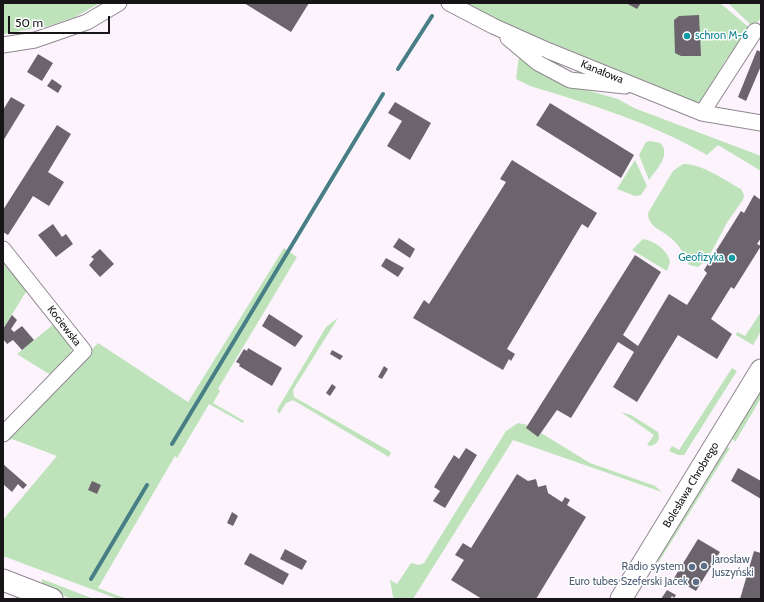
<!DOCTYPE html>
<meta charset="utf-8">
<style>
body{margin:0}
#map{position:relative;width:764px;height:602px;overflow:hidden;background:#fcf3fd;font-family:Cabin,sans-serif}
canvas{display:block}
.frame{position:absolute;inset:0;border:4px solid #181518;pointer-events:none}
.scale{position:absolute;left:8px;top:16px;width:102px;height:18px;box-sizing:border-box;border:2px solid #181518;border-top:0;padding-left:5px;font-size:12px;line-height:14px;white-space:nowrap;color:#181518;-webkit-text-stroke:3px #fff;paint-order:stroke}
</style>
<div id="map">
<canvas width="764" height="602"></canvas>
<div class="frame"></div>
<div class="scale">50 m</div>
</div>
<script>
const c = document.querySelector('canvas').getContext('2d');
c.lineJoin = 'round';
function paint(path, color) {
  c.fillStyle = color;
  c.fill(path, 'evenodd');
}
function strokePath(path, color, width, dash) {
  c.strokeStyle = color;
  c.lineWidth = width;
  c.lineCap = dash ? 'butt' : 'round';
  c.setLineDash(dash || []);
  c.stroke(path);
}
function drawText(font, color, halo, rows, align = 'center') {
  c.font = font + ' Cabin,sans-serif';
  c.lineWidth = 3;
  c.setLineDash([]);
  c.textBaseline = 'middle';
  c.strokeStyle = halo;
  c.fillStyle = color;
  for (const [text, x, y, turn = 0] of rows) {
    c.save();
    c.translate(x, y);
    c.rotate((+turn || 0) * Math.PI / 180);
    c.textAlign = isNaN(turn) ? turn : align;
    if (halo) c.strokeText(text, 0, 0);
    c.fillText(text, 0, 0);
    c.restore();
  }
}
paint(new Path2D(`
 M3 3H100L75 17 48 26 3 34Z
 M463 3H720L751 29 725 61 700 104 469 9Z
 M728 3H761V17L754 28Z
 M519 55 552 76 586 90 618 99 634 108 761 156V171L718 145 707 155C652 123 590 104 530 86L516 79Z
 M650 141 660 143C672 154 656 170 649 180L639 155 646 142Z
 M635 160 647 186 641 195 635 196 617 189Z
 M683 164C701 163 726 181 741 189L744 195 743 200 728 221 708 258 698 267 689 265C685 256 680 246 672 239 663 230 648 228 648 213L673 171Z
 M643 239C654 241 668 250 670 262L667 271 632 250Z
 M284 248 297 257 218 389 220 391 213 403 244 421 243 423 209 404 177 458 175 456 98 588 127 599H118L3 556V520L57 456 12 439 5 442 98 343 188 402Z
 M3 260 29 287 3 329Z
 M761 312V331L753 345 736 335 737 332 745 336Z
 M338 318 293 390 294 397 391 452 389 457 293 400 286 403 279 414 277 410 326 327Z
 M55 323 72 345 71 355 52 376 17 354Z
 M732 368 737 371 684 455H678L669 451 672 446 679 450Z
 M761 388V398L735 442 731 437Z
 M621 412 631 415 658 432C660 439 659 443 651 446L647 445 654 435Z
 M518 423 528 425 527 429 538 437 541 433 590 463 655 486 662 492 513 440 413 599H396L393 597 390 580 397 584 411 563 419 565 424 563 506 431Z
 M725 447 730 448 658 563 657 558Z
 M42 579 94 599H72L42 587Z`), '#bee3ba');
strokePath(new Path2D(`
 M398 69 432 16
 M172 444 383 94
 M91 579 147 485`), '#487f87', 4);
paint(new Path2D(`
 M244 3H309L291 32Z
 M626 3H641L637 9Z
 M699 15 701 56H681L675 53 674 20 679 16Z
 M757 50 761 52V66L746 101 738 97Z
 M38 54 53 63 42 81 27 72Z
 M52 79 62 86 58 93 47 86Z
 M11 97 25 105 3 141V110Z
 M395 102 431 123 410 160 387 146 402 121 388 113Z
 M550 103 634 155 621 178 536 125Z
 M57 125 71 134 48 172 64 182 49 206 33 196 8 235 3 232 4 229 3 210Z
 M512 160 597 213 588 228 582 224 507 349 515 354 511 361 509 359 503 370 413 318 424 300 429 304 506 182 500 179Z
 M754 195 761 200V238L757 244 761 246 734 289 731 287 711 319 732 334 717 359 678 335 637 402 613 387 634 352 618 342 571 418 557 410 538 437 526 428 635 255 661 272 623 335 638 346 669 294 687 305 707 273 704 270 741 211 744 213Z
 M53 224 62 237 66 234 73 244 56 257 38 235Z
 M399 238 415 249 410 258 393 247Z
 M100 249 114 264 100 277 89 265 94 259 91 257Z
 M386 258 404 268 398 277 381 266Z
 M269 314 303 336 295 347 262 326Z
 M12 315 17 320 11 329 14 332 22 326 34 340 22 350 13 340 7 344 3 339V329Z
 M248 348 282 368 272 386 239 366 240 364 236 362 244 349 247 351Z
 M332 350 343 356 340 360 330 354Z
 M384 366 388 369 382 379 378 377Z
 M332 384 336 387 330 396 326 393Z
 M466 448 477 455 445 508 433 501 440 491 434 487 454 455 459 459Z
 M3 464 27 485 23 489 18 484 12 492 3 484Z
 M738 468 761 481V499L731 481Z
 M517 474 528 481 536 479 538 487 546 485 548 493 562 502 565 497 570 500 567 505 586 517 536 599H482L451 580 464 560 455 555 463 543 471 548Z
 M92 481 101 485 97 494 88 490Z
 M232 512 238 516 233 526 227 523Z
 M698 539 720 552 696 591 674 578Z
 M285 549 307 561 302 570 280 559Z
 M754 551 761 553V599H740Z
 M250 553 289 574 283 585 244 564Z
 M667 590 676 595 674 598 672 596 670 599H661Z`), '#6c646c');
const street = new Path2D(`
 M449 3 493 26 549 51 702 113 761 123
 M508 38 538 63 570 80 625 86
 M3 45 35 40 87 22 119 3
 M702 113 755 31
 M3 249 84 351 3 434`);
const secondary = new Path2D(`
 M3 580 52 599
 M621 599 761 370`);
strokePath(street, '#908890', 17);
strokePath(secondary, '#908890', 23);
strokePath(street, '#fff', 15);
strokePath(secondary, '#fff', 21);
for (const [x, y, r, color] of [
 [687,36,4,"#0f9aa8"],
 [732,258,4,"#0f9aa8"],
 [704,566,4,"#5c6f8a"],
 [692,567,4,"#5c6f8a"],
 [696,582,4,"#5c6f8a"]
]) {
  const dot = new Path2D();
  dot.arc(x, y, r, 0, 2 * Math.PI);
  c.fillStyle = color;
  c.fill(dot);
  strokePath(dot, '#fff', 1.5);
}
drawText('11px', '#0d838f', '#fff', [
 ["schron M-6",695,36],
 ["Geofizyka",724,258,"right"]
], 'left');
drawText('11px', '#181518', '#fff', [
 ["Kanałowa",602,72,22],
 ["Kociewska",64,326,52],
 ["Bolesława Chrobrego",691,485,-59]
]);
drawText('11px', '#4e5e75', '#fff', [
 ["Jarosław",712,560,"left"],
 ["Juszyński",712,573,"left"],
 ["Radio system",684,567],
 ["Euro tubes Szeferski Jacek",688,582]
], 'right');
</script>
